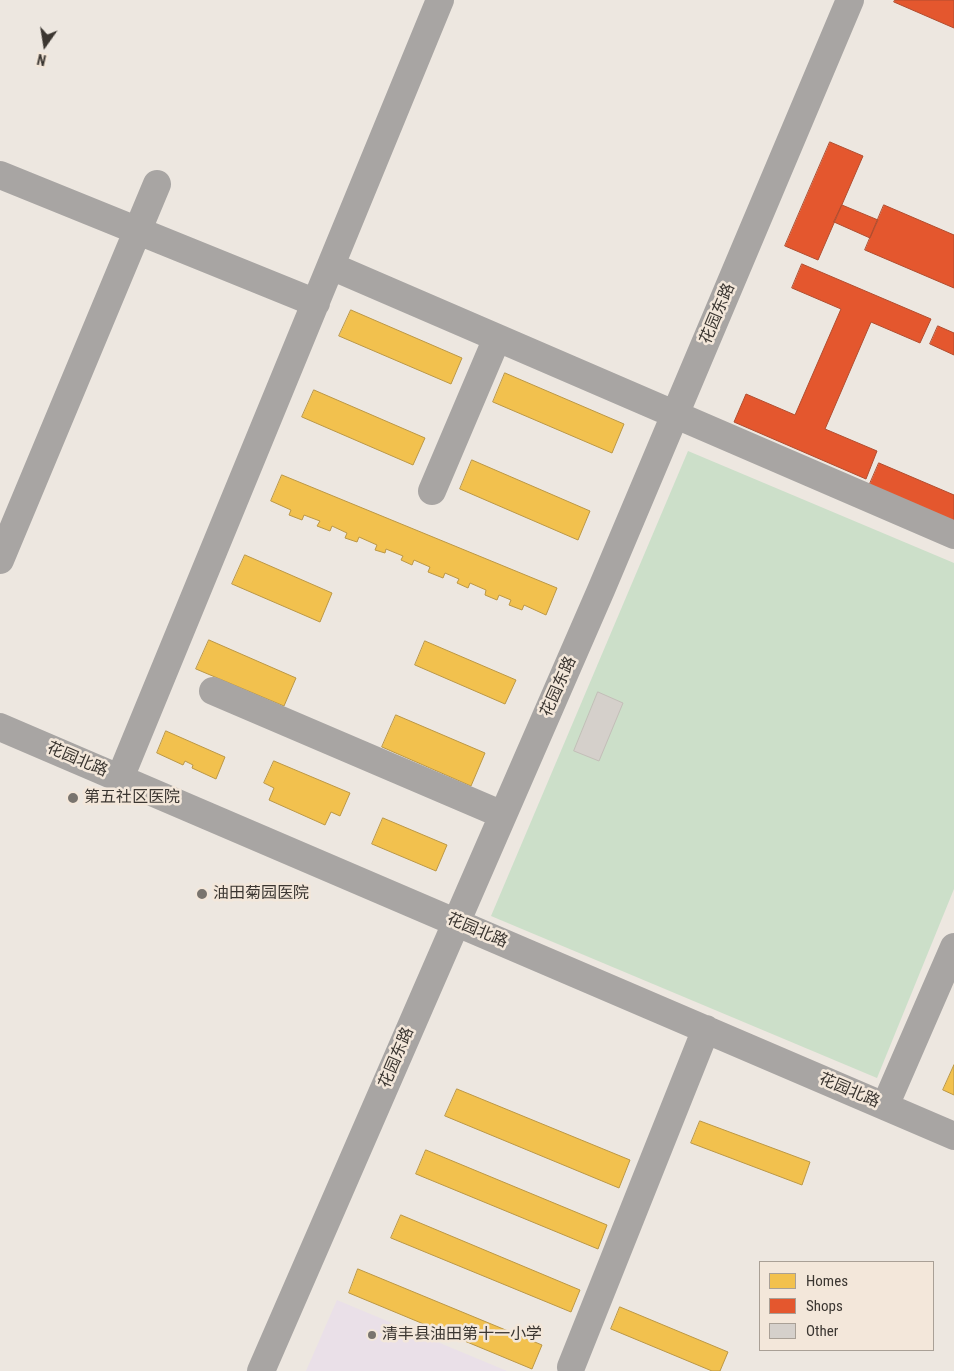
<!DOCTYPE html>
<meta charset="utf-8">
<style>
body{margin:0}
#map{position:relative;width:954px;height:1371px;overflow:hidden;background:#ede7e0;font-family:"Roboto Condensed",sans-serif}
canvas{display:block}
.legend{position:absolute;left:759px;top:1261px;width:175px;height:90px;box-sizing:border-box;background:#f3e7da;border:1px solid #a9a096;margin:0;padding:6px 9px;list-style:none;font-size:15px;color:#3b3631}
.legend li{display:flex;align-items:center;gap:10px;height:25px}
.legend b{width:25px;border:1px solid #a9a096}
.north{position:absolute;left:20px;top:20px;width:50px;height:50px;-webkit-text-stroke:4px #f3e7da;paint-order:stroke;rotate:193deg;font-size:14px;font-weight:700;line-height:20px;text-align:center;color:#3b3631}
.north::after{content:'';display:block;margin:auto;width:18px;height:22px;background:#3b3631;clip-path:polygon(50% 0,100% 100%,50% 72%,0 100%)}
</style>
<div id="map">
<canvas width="954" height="1371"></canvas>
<ul class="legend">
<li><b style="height:14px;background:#f2c14e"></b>Homes</li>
<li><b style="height:14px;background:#e4572e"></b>Shops</li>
<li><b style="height:14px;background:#d5d0cb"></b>Other</li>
</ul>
<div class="north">N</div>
</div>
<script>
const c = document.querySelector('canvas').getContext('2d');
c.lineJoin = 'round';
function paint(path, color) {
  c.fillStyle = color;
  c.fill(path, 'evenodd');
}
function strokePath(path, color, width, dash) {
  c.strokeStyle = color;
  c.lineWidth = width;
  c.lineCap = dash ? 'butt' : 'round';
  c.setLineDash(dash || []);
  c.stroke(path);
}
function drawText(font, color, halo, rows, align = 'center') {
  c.font = font + ' "Roboto Condensed","Noto Sans SC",sans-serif';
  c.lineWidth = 5;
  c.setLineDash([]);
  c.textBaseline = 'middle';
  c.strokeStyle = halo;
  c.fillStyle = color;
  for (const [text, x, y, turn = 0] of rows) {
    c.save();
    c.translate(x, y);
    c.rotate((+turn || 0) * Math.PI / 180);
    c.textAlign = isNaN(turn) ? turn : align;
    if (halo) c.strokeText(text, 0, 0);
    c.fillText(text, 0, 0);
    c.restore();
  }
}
paint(new Path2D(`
 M337 1300 507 1371H306Z`), '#eae0e8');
paint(new Path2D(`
 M688 451 954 563V889L877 1078 491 916Z`), '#ccdfc9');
const homes = new Path2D(`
 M351 310 462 358 451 384 339 336Z
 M505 373 624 424 612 453 493 402Z
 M314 390 425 438 413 465 302 417Z
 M472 460 590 511 578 540 460 489Z
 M282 475 557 588 546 615 524 605 522 610 509 605 511 600 499 595 497 600 485 595 486 590 470 583 468 588 457 583 459 579 445 573 443 578 428 572 430 567 414 560 412 565 401 560 403 556 386 549 385 553 375 550 377 545 359 537 357 542 345 538 347 533 332 526 330 531 317 526 320 521 304 515 302 520 289 515 291 510 271 501Z
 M245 555 332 593 320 622 232 584Z
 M209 640 296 678 284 706 196 669Z
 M425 641 516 680 505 704 415 665Z
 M396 715 485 753 471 786 382 747Z
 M166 731 225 757 216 779 192 768 193 765 185 761 183 765 157 753Z
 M274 761 350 793 340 816 331 812 325 825 269 800 274 788 264 783Z
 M383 818 447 845 436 871 372 844Z
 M954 1065V1095L943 1090Z
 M457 1089 630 1160 619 1188 445 1116Z
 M700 1121 810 1162 802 1185 691 1143Z
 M426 1150 607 1225 598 1249 416 1174Z
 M401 1215 580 1290 571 1312 391 1238Z
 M358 1269 542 1345 532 1369 349 1293Z
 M620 1307 728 1352 720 1371H712L611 1329Z`);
paint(homes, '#f2c14e');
strokePath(homes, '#bb9745', 1);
const shops = new Path2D(`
 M895 0H954V28L894 2Z
 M830 142 863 156 818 260 785 246Z
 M842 205 878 220 870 238 834 222Z
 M884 205 954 235V288L865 250Z
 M802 264 931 319 920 343 871 322 825 429 877 451 866 479 734 422 746 394 795 415 841 309 792 288Z
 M938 326 954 333V355L930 344Z
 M879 463 954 495V523L869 486Z`);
paint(shops, '#e4572e');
strokePath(shops, '#b14d2f', 1);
const building = new Path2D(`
 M598 692 623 703 599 761 574 751Z`);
paint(building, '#d5d0cb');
strokePath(building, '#c3beb8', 1);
strokePath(new Path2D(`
 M0 175 316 303
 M331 266 954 535
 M432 491 497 338
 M0 560 157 184
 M213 691 503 815
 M0 727 954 1136
 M120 778 440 0
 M885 1106 954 947
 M571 1367 706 1029
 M261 1371 601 590 850 0`), '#a8a5a3', 28);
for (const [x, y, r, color] of [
 [73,798,6,"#79746e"],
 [202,894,6,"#79746e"],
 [372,1335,5,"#79746e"]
]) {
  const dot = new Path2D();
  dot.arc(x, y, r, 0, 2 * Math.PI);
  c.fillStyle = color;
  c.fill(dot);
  strokePath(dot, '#f3e7da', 2);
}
drawText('16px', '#3b3631', '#f3e7da', [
 ["花园东路",718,314,-67],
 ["花园东路",559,687,-66],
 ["花园北路",77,760,23],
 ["花园北路",477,931,23],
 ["花园东路",397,1058,-67],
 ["花园北路",849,1091,23]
]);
drawText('16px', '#3b3631', '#f3e7da', [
 ["第五社区医院",84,798],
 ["油田菊园医院",213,894],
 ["清丰县油田第十一小学",382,1335]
], 'left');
</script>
